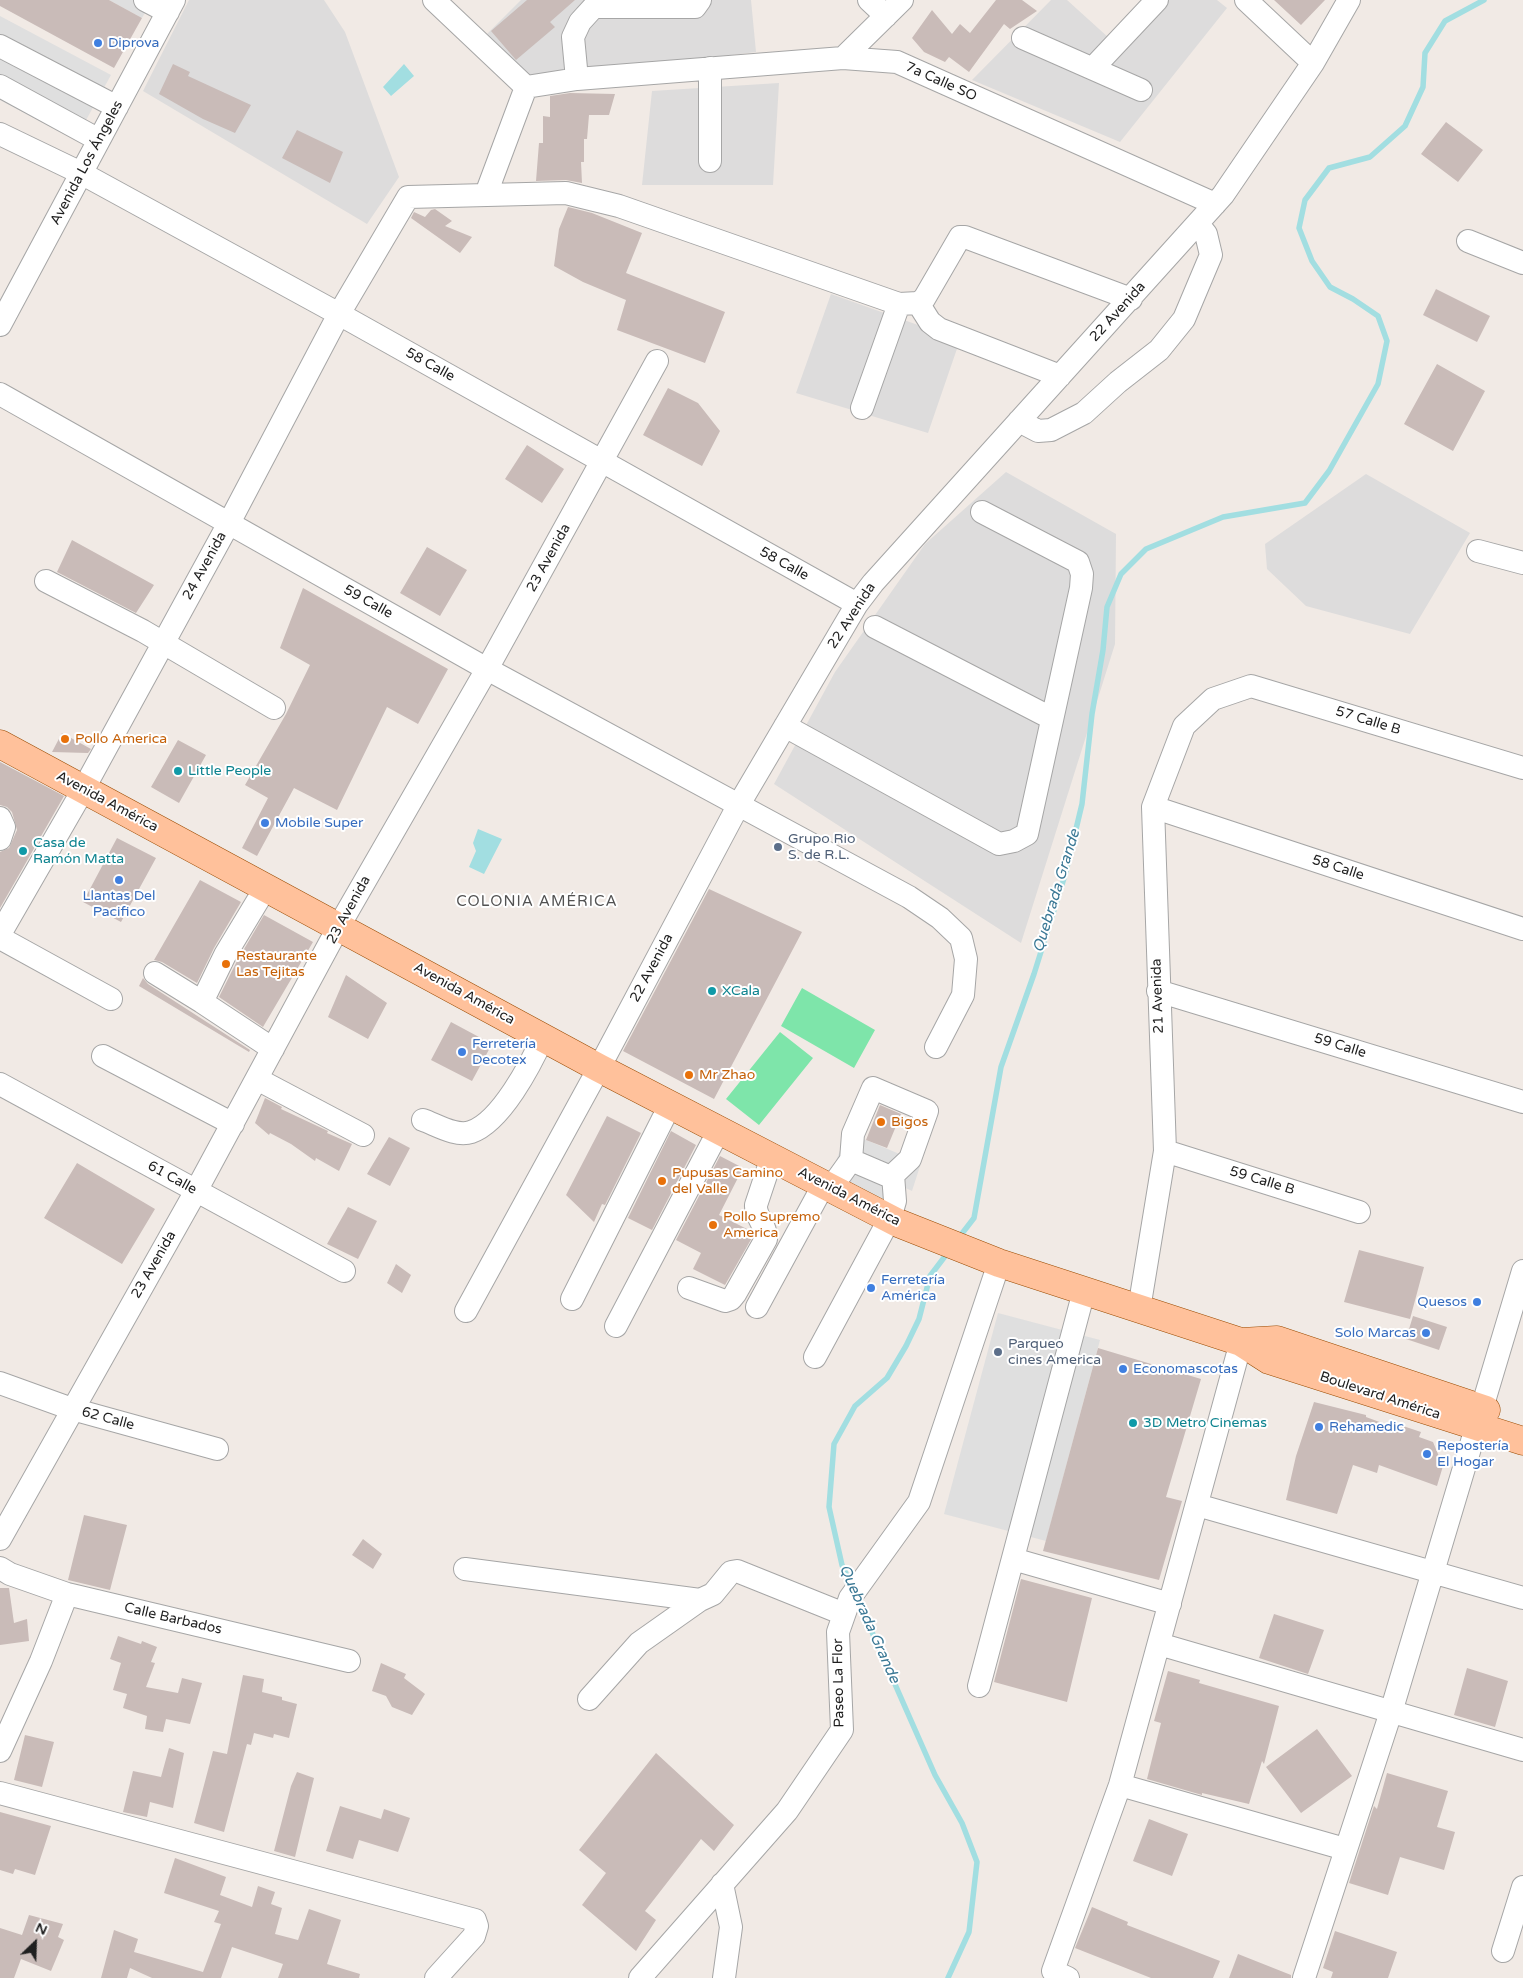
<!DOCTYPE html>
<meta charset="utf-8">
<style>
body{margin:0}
#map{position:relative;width:1523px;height:1978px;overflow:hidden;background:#f1eae5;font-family:"Varela Round",sans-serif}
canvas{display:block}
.north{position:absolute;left:10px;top:1918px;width:50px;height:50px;-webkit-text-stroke:4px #fff;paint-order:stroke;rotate:24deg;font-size:14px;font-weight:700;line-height:20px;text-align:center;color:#1f1f1f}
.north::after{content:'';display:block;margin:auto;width:18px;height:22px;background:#1f1f1f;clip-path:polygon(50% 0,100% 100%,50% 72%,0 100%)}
</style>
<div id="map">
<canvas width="1523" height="1978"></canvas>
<div class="north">N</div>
</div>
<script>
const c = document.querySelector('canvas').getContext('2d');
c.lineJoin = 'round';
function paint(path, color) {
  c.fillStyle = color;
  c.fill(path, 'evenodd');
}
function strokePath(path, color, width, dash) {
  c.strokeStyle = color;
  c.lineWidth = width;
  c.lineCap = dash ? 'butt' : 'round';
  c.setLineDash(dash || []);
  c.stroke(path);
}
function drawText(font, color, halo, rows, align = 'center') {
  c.font = font + ' "Varela Round",sans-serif';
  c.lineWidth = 4;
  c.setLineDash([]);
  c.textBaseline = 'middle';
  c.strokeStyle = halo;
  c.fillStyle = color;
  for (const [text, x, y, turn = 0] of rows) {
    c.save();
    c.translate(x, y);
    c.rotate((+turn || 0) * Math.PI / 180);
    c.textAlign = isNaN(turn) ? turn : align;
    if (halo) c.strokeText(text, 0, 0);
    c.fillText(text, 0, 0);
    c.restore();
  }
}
paint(new Path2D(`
 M189 0H324L345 32 399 177 367 224 143 91Z
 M521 0H751L756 52 528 80 485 36Z
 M1051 0H1067L1109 38 1144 0H1217L1227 8 1120 142 972 80Z
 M779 83 773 185H642L652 91Z
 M831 294 960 340 928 433 796 393Z
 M1006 472 1116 534 1115 644 1021 943 774 784 835 672 925 544Z
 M1366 474 1470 533 1410 634 1306 606 1267 569 1265 544Z`), '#dddcdc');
paint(new Path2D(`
 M802 988 875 1030 854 1068 781 1026Z
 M780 1032 813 1058 759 1125 726 1099Z`), '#7ee5aa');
paint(new Path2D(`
 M109 0H152L142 18Z
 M0 16 111 75 75 140 0 100Z
 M847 1132 921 1163 912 1191 893 1182 885 1204 830 1177Z
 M998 1313 1100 1340 1046 1541 944 1514Z`), '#dfdfdf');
paint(new Path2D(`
 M404 64 414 76 391 96 383 87Z
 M478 829 502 839 484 874 469 867 476 851 473 843Z`), '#a2dee1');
strokePath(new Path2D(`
 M957 1240 974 1218 1001 1067 1034 974 1065 875 1082 804 1092 714 1103 650 1107 607 1121 574 1146 549 1223 517 1305 503 1329 471 1378 384 1387 341 1378 316 1353 299 1330 287 1312 261 1299 228 1305 200 1329 168 1370 157 1405 126 1423 87 1425 53 1445 21 1484 0
 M852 1587 842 1565 829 1507 834 1444 855 1406 887 1378 906 1346 919 1319 930 1276 949 1251
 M857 1598 935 1775 962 1823 977 1862 969 1932 948 1978`), '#a2dee1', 5.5);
paint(new Path2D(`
 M0 0H109L142 18 114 68 0 6Z
 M527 0H575L550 22 555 27 516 60 491 31Z
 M996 0H1022L1037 11 1010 29 1004 24 969 72 949 57 945 62 924 52 912 38 932 10 952 34 960 24 970 33Z
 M1274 0H1325L1301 25Z
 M173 64 190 72 188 76 251 105 235 133 203 119 159 94Z
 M570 93 615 94 609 115H589L587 139H584V162H581L582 183 566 180 536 181 539 143H543V116L550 117V96Z
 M1446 122 1483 150 1458 182 1421 154Z
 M297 130 343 152 330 183 282 158Z
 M568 207 592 213 642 233 626 273 725 312 705 363 617 330 626 300 583 282 554 266 559 229Z
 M435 209 452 221 445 226 472 237 460 253 411 218 414 212 425 217 431 210Z
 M1436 289 1490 316 1477 342 1423 315Z
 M1437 364 1485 391 1453 451 1404 424Z
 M668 388 698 403 720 431 702 466 643 435Z
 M527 445 564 469 542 503 505 479Z
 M72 540 154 585 136 613 57 572Z
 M427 547 467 570 440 616 400 593Z
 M303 588 448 669 418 724 387 707 337 810 294 788 257 856 242 848 268 798 245 785 286 714 310 665 280 648Z
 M62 733 91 749 88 753 52 752Z
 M178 740 206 755 179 803 151 787Z
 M0 762 64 796 0 908V852L9 848 17 830 12 812 7 807 0 805Z
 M117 838 156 858 121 922 83 902Z
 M200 880 241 902 214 948 197 983 162 962 154 960Z
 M709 889 802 932 714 1099 623 1051Z
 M264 915 313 942 263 1027 219 997 237 961Z
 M346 975 387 1003 368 1039 328 1017Z
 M143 978 148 984 250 1050 249 1052 139 986Z
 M451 1022 492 1044 472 1081 431 1060Z
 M265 1098 282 1107 281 1109 328 1131 327 1133 352 1144 339 1171 316 1158 315 1161 291 1144 270 1133 269 1135 255 1123Z
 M880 1105 901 1114 887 1148 866 1140Z
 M607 1116 641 1133 605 1205 602 1204 594 1222 566 1195Z
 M671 1131 696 1145 652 1230 628 1218Z
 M389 1137 410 1148 390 1186 367 1174Z
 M720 1156 743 1168 719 1215 751 1231 753 1236 725 1285 693 1269 701 1253 676 1240Z
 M77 1163 155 1209 122 1264 44 1218Z
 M348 1207 377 1221 358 1259 327 1244Z
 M1359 1250 1424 1267 1410 1319 1344 1302Z
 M396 1264 411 1275 402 1293 387 1283Z
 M1413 1316 1447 1327 1439 1350 1406 1339Z
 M1098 1348 1201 1379 1166 1497 1182 1501 1159 1580 1043 1551Z
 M1314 1402 1366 1415V1417L1393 1427 1394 1423 1421 1432 1419 1437 1433 1442 1443 1466 1437 1486 1379 1465 1377 1473 1353 1465 1337 1514 1286 1500 1296 1456Z
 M84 1515 127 1525 110 1590 68 1580Z
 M363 1539 382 1554 373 1569 352 1555Z
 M1021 1579 1092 1598 1067 1702 994 1682Z
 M0 1588H9L14 1623 27 1619 29 1641 0 1645Z
 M1274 1614 1324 1630 1308 1674 1259 1658Z
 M118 1636 141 1644 142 1641 157 1647 151 1662 155 1663 146 1687 178 1693 182 1678 202 1683 190 1724 166 1719 163 1732 145 1729 147 1716 123 1708 127 1694 113 1690 121 1663 110 1659Z
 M381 1663 406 1674 404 1678 425 1694 412 1715 392 1707 386 1696 372 1691Z
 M1467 1668 1508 1681 1495 1727 1454 1715Z
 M1168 1671 1200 1680 1199 1683 1279 1706 1264 1764 1262 1761 1249 1804 1202 1793V1795L1147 1779 1161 1723 1154 1721Z
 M243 1675 264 1679 262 1692 282 1697V1700L297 1704 289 1738 274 1734 273 1738 254 1733 251 1745 247 1744 224 1832 194 1823 213 1751 227 1754Z
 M1317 1729 1352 1776 1301 1813 1266 1767Z
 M25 1735 54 1742 42 1787 14 1780Z
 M169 1748 184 1753 173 1808 150 1802 147 1817 123 1812 133 1771 161 1777Z
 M656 1753 734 1825 714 1851 701 1839 645 1911 656 1920 636 1951 582 1905 606 1873 579 1850Z
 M297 1772 314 1778 295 1857 274 1851 291 1786Z
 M1387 1773 1448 1791 1437 1827 1455 1832 1444 1870 1400 1857 1388 1895 1349 1883 1374 1806 1377 1809Z
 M340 1806 381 1819 384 1809 410 1818 398 1852 359 1840 353 1859 326 1851Z
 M0 1812 51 1826 35 1875 15 1869 13 1874 0 1870Z
 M1149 1819 1188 1834 1172 1876 1133 1861Z
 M175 1858 226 1877 220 1895 252 1907 258 1886 275 1892 271 1904 282 1908 275 1934 298 1940 309 1909 341 1920 327 1964 360 1974 359 1978H278L283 1964 232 1947 221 1978H152L130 1968 127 1978H101L114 1930 138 1939 134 1952 203 1972 221 1924 214 1922 219 1911 164 1893Z
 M1092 1907 1128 1922 1127 1925 1220 1961 1213 1978H1151L1075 1948Z
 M29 1915 63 1924 58 1937 64 1940 51 1971 21 1959 14 1978H0V1928L22 1935Z
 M1335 1931 1397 1952 1388 1978H1331L1333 1972 1323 1968Z
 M1238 1954 1291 1975V1978H1229Z`), '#c9bbb8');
const minor = new Path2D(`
 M145 0 168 12
 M434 0 526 87 486 194
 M869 0 886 16
 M1246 0 1313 63
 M594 7H695L700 0
 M1023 38 1141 90
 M0 46 117 107
 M843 58 902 0
 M1093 68 1157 0
 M577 79 573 37 580 22 600 0
 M0 86 99 140
 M526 87 577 79 843 58 897 62 1215 204
 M0 134 81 173 339 314 857 604
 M710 161V68
 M1468 241 1523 263
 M918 303 930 322 939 329 1060 376
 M0 325 174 0
 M0 394 487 669 909 897 940 918 961 938 966 959 963 995 936 1047
 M862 408 899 304
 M1019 421 1038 431 1051 430 1084 413 1118 382 1159 350 1184 319 1211 255 1206 234 1198 224
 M1478 551 1523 563
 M46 581 143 631 274 708
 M875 627 1051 718
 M785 726 999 844 1014 841 1027 834 1081 588 1082 574 1078 562 982 512
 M1153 807 1523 929
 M0 818 4 827 0 839
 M266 887 225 955 202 1002 273 1049
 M0 934 83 790 229 523 339 314 408 197 566 193 619 206 899 304 918 303 924 299 960 237H965L1131 299
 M0 938 111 999
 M155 973 202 1002
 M1158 991 1523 1102
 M103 1056 233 1124
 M257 1079 363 1135
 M0 1084 344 1271
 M423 1120C437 1125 456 1137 471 1132 501 1122 531 1064 543 1037
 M1165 1151 1359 1212
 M831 1188 851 1160 893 1178
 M689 1288 725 1301 731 1299 735 1294 766 1239C767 1226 755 1217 756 1205L772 1157
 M572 1299 670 1105
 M757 1307 824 1184
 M1139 1309 1165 1151 1153 807 1184 726 1213 699 1251 686 1523 768
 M466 1311 599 1068 738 806 857 604 873 583 1223 195 1313 63 1349 0
 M616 1326 719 1130
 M815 1357 890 1218 895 1201 893 1175 910 1159 927 1111 873 1088 853 1134 851 1160
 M0 1383 72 1409 217 1449
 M1197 1505 1523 1598
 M0 1539 196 1191 339 926 487 669 657 361
 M1013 1559 1170 1604
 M0 1568 10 1574 67 1594 349 1661
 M465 1569 700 1600 713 1594 731 1572 737 1571 844 1614
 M1159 1644 1523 1750
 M979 1686 1084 1291
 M589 1699 639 1643 700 1600
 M0 1751 41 1661 67 1594
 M1120 1785 1345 1849
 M0 1793 475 1920 477 1926 474 1936 436 1978
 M722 1884 731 1927 724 1978
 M1503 1951 1523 1887
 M640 1978 787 1811 842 1730 838 1632 850 1598 919 1502 999 1263
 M1068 1978 1053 1971 1120 1785 1241 1342
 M1304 1978 1391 1712 1523 1271`);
const major = new Path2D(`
 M0 744 599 1068 898 1223 999 1263 1241 1342 1269 1360 1523 1441
 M1241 1342 1277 1340 1486 1410`);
strokePath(minor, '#a6a6a6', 24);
strokePath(major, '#9a4b00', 29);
strokePath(minor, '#fff', 22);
strokePath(major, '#ffc19b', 28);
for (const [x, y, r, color] of [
 [98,43,5,"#3f7fe0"],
 [65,739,5,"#e8710a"],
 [178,771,5,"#0f9aa8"],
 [265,823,5,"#3f7fe0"],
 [778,847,5,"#5c6f8a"],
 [23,851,5,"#0f9aa8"],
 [119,880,5,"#3f7fe0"],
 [226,964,5,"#e8710a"],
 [712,991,5,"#0f9aa8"],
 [462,1052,5,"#3f7fe0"],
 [689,1075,5,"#e8710a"],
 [881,1122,5,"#e8710a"],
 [662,1181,5,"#e8710a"],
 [713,1225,5,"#e8710a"],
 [871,1288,5,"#3f7fe0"],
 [1477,1302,5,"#3f7fe0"],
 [1426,1333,5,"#3f7fe0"],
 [998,1352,5,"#5c6f8a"],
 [1123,1369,5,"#3f7fe0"],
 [1133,1423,5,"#0f9aa8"],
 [1319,1427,5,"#3f7fe0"],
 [1427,1454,5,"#3f7fe0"]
]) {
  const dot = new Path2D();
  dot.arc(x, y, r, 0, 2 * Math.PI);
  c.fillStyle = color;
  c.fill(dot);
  strokePath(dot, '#fff', 2);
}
drawText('14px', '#366cbe', '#fff', [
 ["Diprova",108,43],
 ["Mobile Super",275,823],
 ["Llantas Del",119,896,"center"],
 ["Pacifico",119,912,"center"],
 ["Ferretería",472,1044],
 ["Decotex",472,1060],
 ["Ferretería",881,1280],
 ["América",881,1296],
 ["Quesos",1467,1302,"right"],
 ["Solo Marcas",1416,1333,"right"],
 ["Economascotas",1133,1369],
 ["Rehamedic",1329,1427],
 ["Repostería",1437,1446],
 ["El Hogar",1437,1462]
], 'left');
drawText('14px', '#1f1f1f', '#fff', [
 ["7a Calle SO",941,82,24],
 ["Avenida Los Ángeles",87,163,-62],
 ["22 Avenida",1118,312,-48],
 ["58 Calle",430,365,29],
 ["23 Avenida",549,558,-61],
 ["58 Calle",784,564,29],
 ["24 Avenida",205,566,-61],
 ["59 Calle",368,602,29],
 ["22 Avenida",852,616,-57],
 ["57 Calle B",1368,721,17],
 ["Avenida América",107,802,28],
 ["58 Calle",1338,868,18],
 ["23 Avenida",349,910,-61],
 ["22 Avenida",652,968,-62],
 ["Avenida América",464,994,29],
 ["21 Avenida",1158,996,-92],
 ["59 Calle",1340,1046,17],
 ["61 Calle",172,1178,29],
 ["59 Calle B",1262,1181,17],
 ["Avenida América",849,1197,27],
 ["23 Avenida",154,1265,-60],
 ["Boulevard América",1380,1396,18],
 ["62 Calle",108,1419,15],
 ["Calle Barbados",173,1619,13],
 ["Paseo La Flor",839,1683,-91]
]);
drawText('14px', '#c56008', '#fff', [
 ["Pollo America",75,739],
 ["Restaurante",236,956],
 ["Las Tejitas",236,972],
 ["Mr Zhao",699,1075],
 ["Bigos",891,1122],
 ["Pupusas Camino",672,1173],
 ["del Valle",672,1189],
 ["Pollo Supremo",723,1217],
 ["America",723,1233]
], 'left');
drawText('14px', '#0d838f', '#fff', [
 ["Little People",188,771],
 ["Casa de",33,843],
 ["Ramón Matta",33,859],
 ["XCala",722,991],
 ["3D Metro Cinemas",1143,1423]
], 'left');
drawText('14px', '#4e5e75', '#fff', [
 ["Grupo Rio",788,839],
 ["S. de R.L.",788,855],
 ["Parqueo",1008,1344],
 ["cines America",1008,1360]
], 'left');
drawText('italic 15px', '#3a7895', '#fff', [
 ["Quebrada Grande",1057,891,-73],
 ["Quebrada Grande",869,1624,66]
]);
c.letterSpacing = '1px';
drawText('15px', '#525252', '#fff', [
 ["COLONIA AMÉRICA",537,902]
]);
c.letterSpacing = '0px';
</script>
